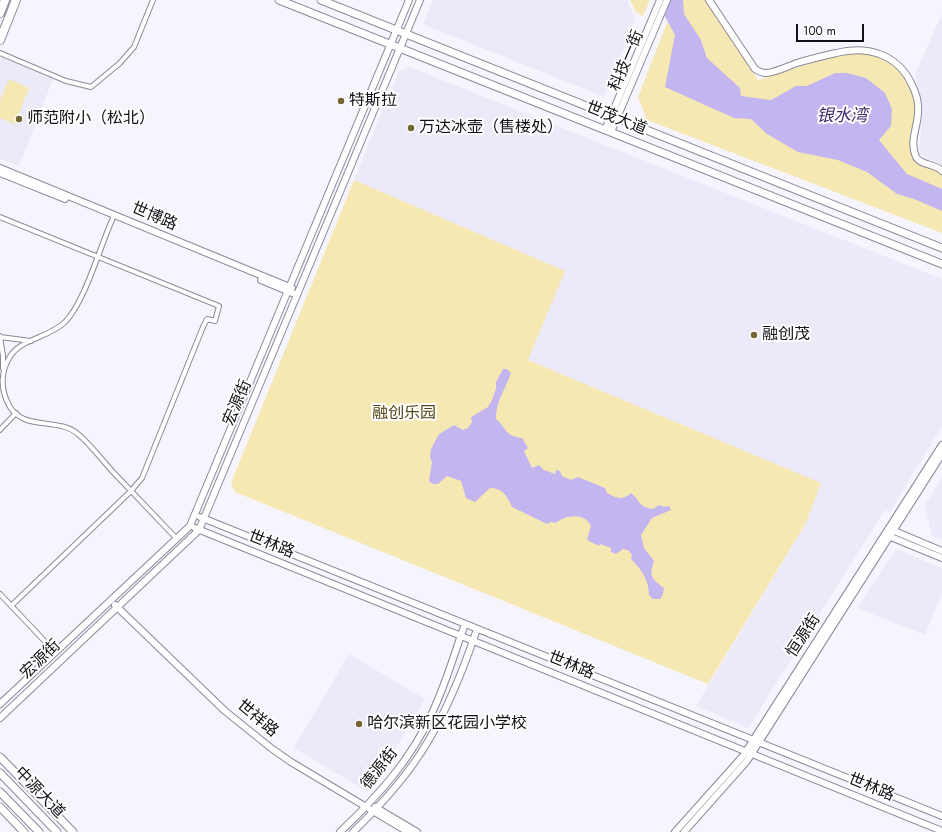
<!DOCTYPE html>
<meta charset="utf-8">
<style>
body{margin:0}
#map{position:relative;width:942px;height:832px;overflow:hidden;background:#f6f5fd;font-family:Jost,sans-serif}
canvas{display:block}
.scale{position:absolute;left:796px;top:24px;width:68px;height:18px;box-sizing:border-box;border:2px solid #111016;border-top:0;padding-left:5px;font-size:12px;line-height:14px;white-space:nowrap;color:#111016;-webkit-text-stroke:3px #fff;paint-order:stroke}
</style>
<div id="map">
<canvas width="942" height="832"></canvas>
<div class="scale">100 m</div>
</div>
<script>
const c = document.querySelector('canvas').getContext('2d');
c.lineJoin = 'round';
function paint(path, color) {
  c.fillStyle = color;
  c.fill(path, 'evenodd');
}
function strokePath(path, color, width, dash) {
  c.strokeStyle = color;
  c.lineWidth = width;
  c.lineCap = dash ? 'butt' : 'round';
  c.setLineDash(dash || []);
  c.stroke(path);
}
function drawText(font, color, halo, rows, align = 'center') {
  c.font = font + ' Jost,"Noto Sans SC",sans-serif';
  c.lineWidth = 4;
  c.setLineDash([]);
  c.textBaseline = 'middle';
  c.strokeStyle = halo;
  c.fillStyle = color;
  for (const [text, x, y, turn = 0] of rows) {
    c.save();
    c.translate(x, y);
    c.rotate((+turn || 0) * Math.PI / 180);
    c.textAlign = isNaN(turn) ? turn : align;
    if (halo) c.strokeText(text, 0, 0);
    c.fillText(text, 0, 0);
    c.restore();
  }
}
paint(new Path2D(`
 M433 0H627L635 18 604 97 423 24Z
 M942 14V165L919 154 923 107 915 74Z
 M2 57 53 79 19 166 0 159V62Z
 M409 67 942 279V426L890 512 885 510 748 728 696 706 806 523 820 483 528 360 564 271 354 180 399 71Z
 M942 477V540L932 536 925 505Z
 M896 549 942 568V593L925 635 857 608Z
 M349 654 425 699 375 783 366 791 294 748Z`), '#ece9f8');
paint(new Path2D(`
 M630 0H650L643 16 636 12Z
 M676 0H706L758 80 856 49 894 59 916 91 914 156 942 172V233L647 120 638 97Z
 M9 79 29 88 15 124 0 118V101Z
 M354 180 565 271 528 360 821 483 806 523 708 684 235 492 231 483Z`), '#f6e8b3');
paint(new Path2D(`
 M656 0H683L684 14 701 40 707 58 740 88 741 96 771 100 796 86H807L835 73H847L866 78 885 93 892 109 891 126 879 140 907 174 942 189V211L914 199 897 194 867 172 838 160 798 152 767 134 751 119 734 118 665 87 675 35Z
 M503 369H507L511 373C506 388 495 403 496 419 507 428 504 436 522 438L528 448 524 451 532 468 539 465 544 470 555 474 556 470 560 471 562 476 571 480 578 477 605 488 607 493C616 498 623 501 631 493 641 501 638 507 653 509L659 505 664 507 669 506 671 510 652 518 641 535 644 548 654 561C649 577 651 578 664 588L663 594 660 599H653L649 595C649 580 641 569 631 559L632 555 628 550 623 549 616 554 611 552V548L600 544 599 546 587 540 591 526C585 512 565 515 556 523L551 522 547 524 512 507C507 496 503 488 490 488L475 502 466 498 461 481 447 476 438 484H433L429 481 432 462 430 457 431 449 439 434 454 425 463 430 468 428 472 422 471 417 488 407 492 400 496 389V382Z`), '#c3b6f0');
const street = new Path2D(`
 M0 53 66 81 91 87 120 63 134 47 153 0
 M0 217 219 306 215 321 207 319 203 327 142 478 131 491 11 606
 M113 218C100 246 85 302 65 322 50 337 22 339 11 355 0 371 0 390 10 407 25 431 58 417 78 434 91 445 102 460 113 472 134 494 155 516 176 538
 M0 336 3 356V368
 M0 337 31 341
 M0 430 16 413
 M0 594 55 652`);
const secondary = new Path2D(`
 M709 0 755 69C758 71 761 73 766 73 775 73 788 66 797 63 810 59 823 56 836 53 867 45 898 54 912 85 916 93 919 103 918 112 918 127 909 141 916 157 920 165 936 164 942 171
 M605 130 660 0
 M611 132 667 0
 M0 168 292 288
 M0 173 65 199
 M261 280 297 295
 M200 517 942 816
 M195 528 942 831
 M892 530 942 551
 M886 535 942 558
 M115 605 225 711 271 748 291 762 408 832
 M0 704 190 526 409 0
 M0 718 199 530 420 0
 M375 807 417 832
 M340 832C377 797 411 760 432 713 446 684 454 654 465 624
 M353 832C381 805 407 777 427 743 448 708 464 668 477 629
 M675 832 743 756 942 445
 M684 832 747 761 942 454`);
const primary = new Path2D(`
 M279 0 942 264
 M321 0 942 248
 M0 757 73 832
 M0 773 57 832
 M0 792 39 832
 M0 807 24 832`);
const highway = new Path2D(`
 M0 13 5 0
 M0 40 16 0`);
strokePath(street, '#8b889a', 6);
strokePath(secondary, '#8b889a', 8);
strokePath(primary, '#8b889a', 9);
strokePath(highway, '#8b889a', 10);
strokePath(street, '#fff', 4);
strokePath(secondary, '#fff', 6);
strokePath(primary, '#fff', 7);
strokePath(highway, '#fff', 8);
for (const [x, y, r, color] of [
 [341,101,4,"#736633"],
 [19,119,4,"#736633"],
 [411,128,4,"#736633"],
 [754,335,4,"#736633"],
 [359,724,4,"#736633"]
]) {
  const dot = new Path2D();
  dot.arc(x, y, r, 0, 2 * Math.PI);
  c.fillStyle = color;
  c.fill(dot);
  strokePath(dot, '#fff', 1.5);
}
drawText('16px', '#111016', '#fff', [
 ["科技一街",627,61,-67],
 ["世茂大道",616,119,22],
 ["世博路",154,217,23],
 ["宏源街",238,403,-67],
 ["世林路",271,545,22],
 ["恒源街",804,636,-57],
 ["宏源街",41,660,-44],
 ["世林路",571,666,22],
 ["世祥路",257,719,40],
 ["德源街",380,769,-52],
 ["世林路",871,788,22],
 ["中源大道",39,793,46]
]);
drawText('16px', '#111016', '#fff', [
 ["特斯拉",349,101],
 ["师范附小（松北）",27,119],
 ["万达冰壶（售楼处）",419,128],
 ["融创茂",762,335],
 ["哈尔滨新区花园小学校",367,724]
], 'left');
drawText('16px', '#534717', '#fff', [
 ["融创乐园",404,414]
]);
drawText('italic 17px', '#3e296b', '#fff', [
 ["银水湾",842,117]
]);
</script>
